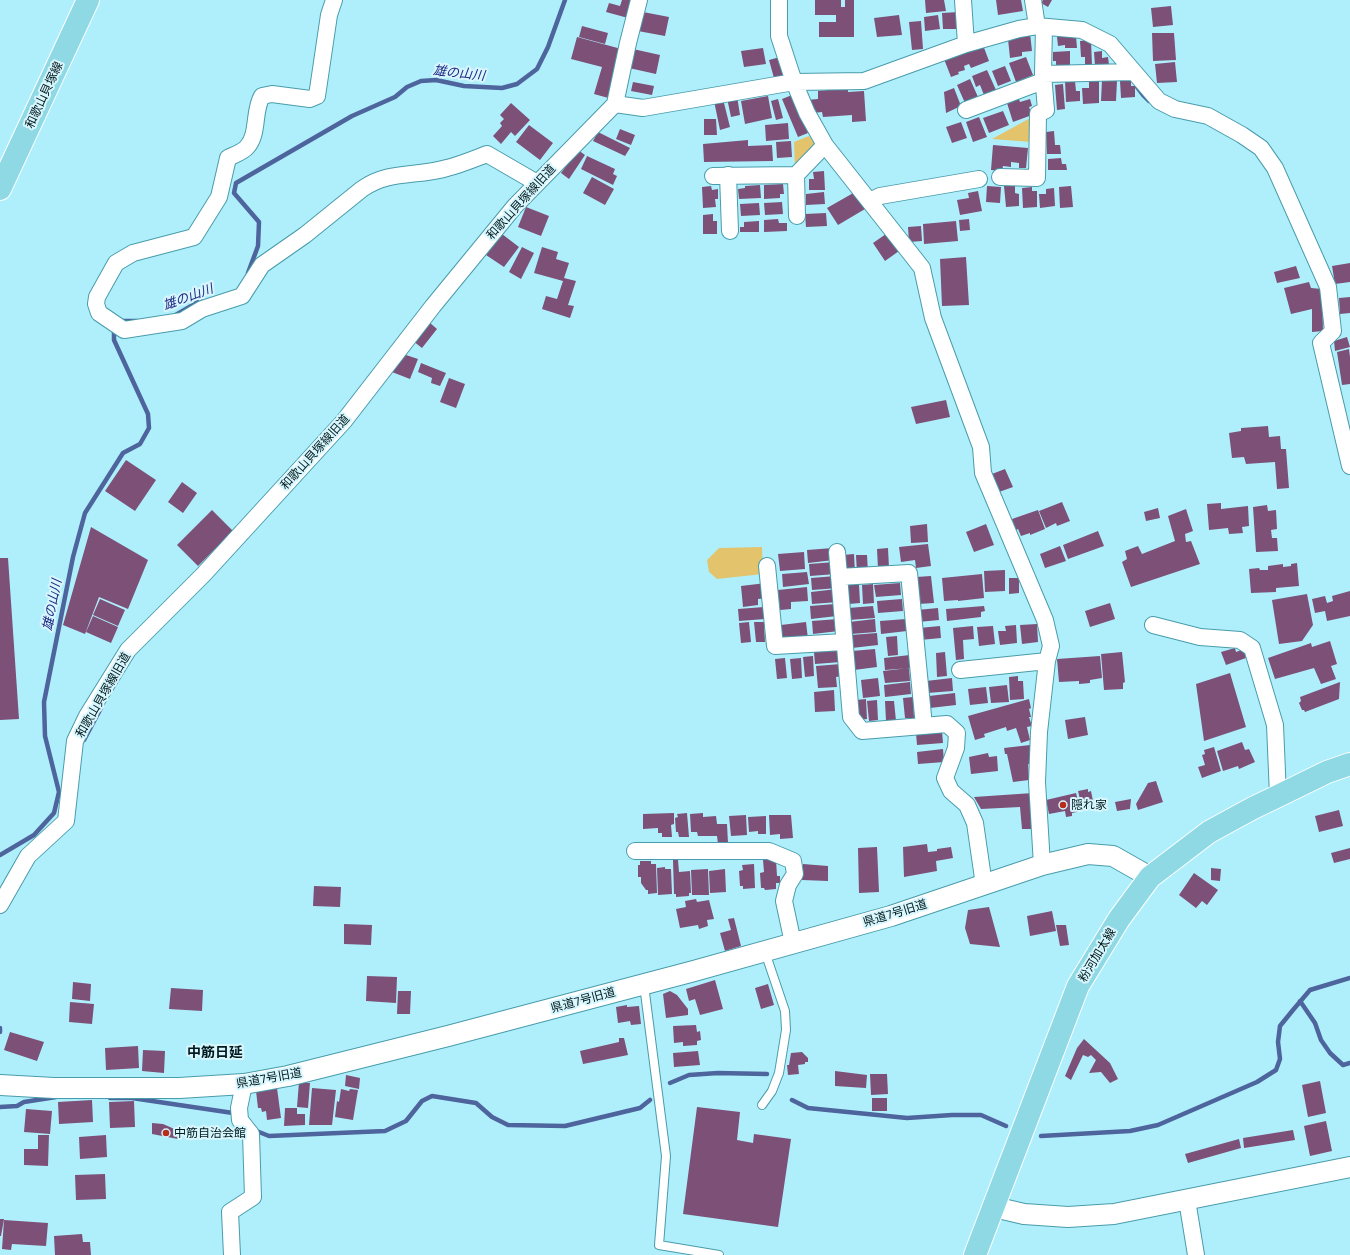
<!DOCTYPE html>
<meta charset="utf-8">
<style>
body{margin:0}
canvas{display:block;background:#afeffc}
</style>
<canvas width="1350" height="1255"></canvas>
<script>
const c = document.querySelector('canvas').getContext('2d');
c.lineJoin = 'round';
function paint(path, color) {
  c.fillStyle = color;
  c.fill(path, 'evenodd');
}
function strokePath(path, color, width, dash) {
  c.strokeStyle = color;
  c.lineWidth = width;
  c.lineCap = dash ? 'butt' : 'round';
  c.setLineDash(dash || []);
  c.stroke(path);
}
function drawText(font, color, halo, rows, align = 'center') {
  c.font = font + ' "Exo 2","Noto Sans JP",sans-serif';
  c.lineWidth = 4;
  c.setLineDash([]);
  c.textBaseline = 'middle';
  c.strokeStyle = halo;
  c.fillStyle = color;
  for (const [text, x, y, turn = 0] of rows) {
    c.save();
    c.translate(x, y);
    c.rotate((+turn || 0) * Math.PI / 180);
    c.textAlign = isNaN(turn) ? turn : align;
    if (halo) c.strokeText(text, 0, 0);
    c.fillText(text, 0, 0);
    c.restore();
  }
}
paint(new Path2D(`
 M1032 117 1031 142 992 139Z
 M809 136 816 145 795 169 794 142Z
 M762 547 763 574 717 579 709 572 707 560 719 548Z`), '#e3c46c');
strokePath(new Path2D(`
 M1137 87 1143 95 1149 101
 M248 273 258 246 259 222 234 193 236 183 352 116 395 97 407 87 421 81 436 80 464 86 502 88 517 84 537 69 548 47 565 0
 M174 316 198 302 204 301
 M121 322 123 321H137
 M84 740 101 708
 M0 855 34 835 54 813 59 792 45 736 44 702 73 557 85 513 123 453 140 444 149 428 148 414 114 340V328
 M1300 1001 1315 1023 1321 1040 1330 1053 1343 1065 1350 1063
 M0 1028V1032
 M670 1083 689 1075 718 1073 767 1074
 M110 1098H132L233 1113
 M792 1100 808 1108 907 1118 952 1115H981L1006 1126
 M0 1107 17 1106 24 1102 56 1097
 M254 1130 269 1136 385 1131 406 1121 422 1101 432 1096 476 1103 492 1117 508 1125 565 1126 640 1108 650 1100
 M1041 1136 1130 1131 1158 1125 1257 1082 1276 1070 1280 1059 1278 1042 1280 1026 1293 1010 1310 990 1350 978`), '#4e649c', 4.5);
paint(new Path2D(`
 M622 0H633L628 18 606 12 609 3 620 6Z
 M815 0H841V7H845V0H854V37H819V22H836V15H815Z
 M925 0H944L946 11 926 13Z
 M996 0H1021L1023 11 998 15Z
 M1043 0H1052L1048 7 1041 3Z
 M1171 6 1173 25 1153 27 1151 8Z
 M643 12 669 17 665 36 638 31Z
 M959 12 961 29H943L942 13Z
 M899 15 902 35 877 37 874 18Z
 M938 15 940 29 925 31 924 17Z
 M921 21 923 49 912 50 909 22Z
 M582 26 608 33 605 44 579 37Z
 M1030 33 1032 51 1022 52V56L1010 58 1008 39 1020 37V34Z
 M1152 33H1174L1176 60 1153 61Z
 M1076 36 1077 48H1065V45L1058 46 1057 37Z
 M577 37 625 50 612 99 594 94 602 67 571 59Z
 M1091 40 1092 65 1085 66V57H1081L1080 41Z
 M983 45 989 61 971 68 969 64 964 66 965 70 958 72 959 74 951 77 944 59Z
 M763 48 766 64 744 67 741 51Z
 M633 49 660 55 656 74 629 68Z
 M1070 51V65L1056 66V61H1053V52Z
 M1102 51V58L1108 57 1109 65 1095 66 1094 52Z
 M780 57 785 75 774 78 769 60Z
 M1026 57 1033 75 1016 82 1009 63Z
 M1175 62 1177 82 1157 83 1155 64Z
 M1005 66 1011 81 998 86 992 71Z
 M987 70 996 90 984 95 980 85 976 87 972 76Z
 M970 79 978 97 965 103 957 85Z
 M1099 80V103L1083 104 1082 88H1089V81Z
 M1102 80 1117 81 1116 101H1101Z
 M1065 81H1075L1076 91H1080V101L1066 102Z
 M1120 81H1131V86H1135V97L1121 98Z
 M633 82 654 86 652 95 631 91Z
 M1063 84 1065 109 1057 110 1055 85Z
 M848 88V92L864 91 866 121 852 122V115L823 117 822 112 813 113 807 100 818 99V91Z
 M954 88 961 106 946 113 944 92Z
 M792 95 808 133 798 137 782 99Z
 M737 96 740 115 731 117 727 98Z
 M768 96 772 118 745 124 741 101Z
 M723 99 730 127 720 130 714 101Z
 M778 99 783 118 776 120 771 101Z
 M1019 99 1020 102 1030 99 1032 106 1029 107 1032 115 1013 122 1007 103Z
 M511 103 530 120 515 136 511 132 501 144 493 136 502 126 500 123 504 119 500 115Z
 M1003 111 1009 125 989 133 983 118Z
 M979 117 987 137 973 142 966 122Z
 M704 119H716L717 135H704Z
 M961 122 967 138 952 143 946 127Z
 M788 123 789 139 766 141 765 125Z
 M529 125 553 143 540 160 516 142Z
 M620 129 635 135 631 145 616 139Z
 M1054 131 1055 145H1060L1061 154H1047L1046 132Z
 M598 132 630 148 625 156 593 141Z
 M748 140V146L772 145 773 161 704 162 703 144Z
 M791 141 792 157 777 158 776 142Z
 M993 145 1028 148 1026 168H1019V163L1011 162V167L1003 166 1002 171 991 170Z
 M578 150 585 155 569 179 561 173Z
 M587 156 615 169 613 174 617 176 613 185 581 169Z
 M1061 158 1062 164H1066L1067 170H1048V159Z
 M824 171 825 190H809V179H814L813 172Z
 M592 177 614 189 605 205 583 193Z
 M783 184 784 194H780V198L764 199V185Z
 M760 185 761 198 739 199 738 189 745 188V186Z
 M1015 185V193L1019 194V206L1006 207 1004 186Z
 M711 186 712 190 718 189V199H715L716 207 703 208 702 187Z
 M987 186 1001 187 1000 203 986 202Z
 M1071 186 1073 207 1060 208 1059 187Z
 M1032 187V191H1037V207L1023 208 1022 188Z
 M1054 188 1055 206 1040 208 1039 194H1046V189Z
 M978 191 982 211 960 215 957 200 969 198 968 193Z
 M824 192 825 204 806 205V194Z
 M855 192 865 209 838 225 827 208Z
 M782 202 783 214 765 215 764 203Z
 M759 203 760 215 741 216 740 204Z
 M526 207 549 216 541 236 518 227Z
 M826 213 827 226 806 227 805 214Z
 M713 214V221H717V234H703V215Z
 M778 219 779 223H787V231L764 232V220Z
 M969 219 970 230 960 231 959 220Z
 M759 221V232H740V227H744V222Z
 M956 221 958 241 924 244 923 224Z
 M921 226 922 241 909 242 908 227Z
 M502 234 519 247 504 267 486 255Z
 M886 234 899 251 885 261 873 243Z
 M522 247 534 253 521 279 509 272Z
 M542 247 558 252 556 259 569 263 564 278 576 281 568 305 574 306 570 318 542 309 546 296 557 299 563 281 534 273Z
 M966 257 969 305 942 306 940 259Z
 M1350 263V282L1335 284 1332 266Z
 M1296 266 1300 278 1277 283 1274 272Z
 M1309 282 1311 288 1322 289 1323 331 1312 332V309L1291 314 1284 288Z
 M1350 297V313L1340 314 1339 298Z
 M429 322 437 329 422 348 413 341Z
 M1347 337 1350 347 1335 351 1334 341Z
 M1349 349 1350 357V384L1342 385 1337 352Z
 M400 353 418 359 410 379 392 372Z
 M421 363 446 373 440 386 431 383 432 378 418 372Z
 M449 378 465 384 456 408 440 402Z
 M946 400 950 417 916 424 911 407Z
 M1268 426 1269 437 1280 436 1281 449H1286L1289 488 1277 489 1275 462 1246 464 1244 457 1232 458 1229 433 1241 431V428Z
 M126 460 156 480 135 511 105 491Z
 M1005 469 1013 487 999 492 992 474Z
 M182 482 197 493 183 513 168 502Z
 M1062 502 1070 521 1057 526 1056 523 1046 528 1039 511Z
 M1221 503V509L1248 506 1249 526 1242 527 1243 533 1229 534 1228 528 1209 530 1207 504Z
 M1267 505 1268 511 1276 510 1277 529 1271 530 1272 538H1277L1278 551 1256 552 1253 507Z
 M1158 508 1160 518 1146 521 1144 512Z
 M1186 509 1193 531 1185 534 1186 542 1191 541 1200 564 1131 587 1122 562 1127 559 1125 551 1138 546 1142 554 1175 541 1168 516Z
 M212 510 233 531 198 566 177 545Z
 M1038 510 1045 529 1030 535V533L1021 536 1018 529 1016 530 1012 519Z
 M927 524 928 542 911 543 910 526Z
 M986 524 994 545 974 552 966 532Z
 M91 527 148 560 128 609 99 597 85 634 63 625Z
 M1098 531 1104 546 1068 559 1063 545Z
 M928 544 931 566 916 568 915 560 901 562 899 547Z
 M1060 546 1066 561 1045 568 1040 554Z
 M833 548 834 560 808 563 807 550Z
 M888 548 889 568 878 569 877 549Z
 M804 552 805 569 780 571 778 554Z
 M854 554 855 573 844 574 843 555Z
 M856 555H867L868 573 857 574Z
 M0 558H8L19 719 0 720Z
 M835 562 836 574 810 576 809 564Z
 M1297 563 1299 586 1276 588V592L1251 593 1249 569 1259 568 1260 570H1268V566L1283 564V567L1291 566V564Z
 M1005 570V591L985 592 984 571Z
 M807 572 809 584 783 587 782 574Z
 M982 574 984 598 958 601V600L944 601 942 578Z
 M836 576 838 588 812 590 811 578Z
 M931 576 934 603 918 604 916 577Z
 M1009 578H1019V593L1009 594Z
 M766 583 768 598 758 599V605L743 607 741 586Z
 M900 583 901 595 876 597 874 585Z
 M859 584 860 603 849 604 848 585Z
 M873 584 874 603 863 604 862 585Z
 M807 587 808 601 791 602V609L780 610 778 590Z
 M837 589 838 602 812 604 811 592Z
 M1350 591V616L1327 621 1325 611 1315 613 1312 599 1325 596 1327 603 1333 601 1332 596Z
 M1307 594 1313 625 1302 641 1279 644 1272 600Z
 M100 599 125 610 118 626 93 615Z
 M902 599 903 611 878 613 877 601Z
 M1110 603 1115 619 1090 627 1085 611Z
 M835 604 837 616 811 619 810 606Z
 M873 606 875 618 849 620 848 608Z
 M984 606 985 611 981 612V617L947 621 946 609Z
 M764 607 765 619 739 621 738 609Z
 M938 608 939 620 918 622 917 610Z
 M93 616 118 627 111 643 86 632Z
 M838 619 839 631 813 634 812 621Z
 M875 619 876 632 851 634 849 622Z
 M906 619 907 631 881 634 880 621Z
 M749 622 751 642 741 643 739 623Z
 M754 622H764L765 642H756Z
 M806 622 808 639 782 642 781 625Z
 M1037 624 1038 642 1022 644 1020 625Z
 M1016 625 1017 643 1000 645 998 631H1006L1005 626Z
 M940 626 941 638 920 640 919 628Z
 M973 626 974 639 963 640 964 659 956 660 953 628Z
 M993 626 995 644 979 646 977 627Z
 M877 633 878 645 852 648 851 635Z
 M897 636 898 655 888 656 886 637Z
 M1330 641 1337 664 1331 666 1336 679 1321 684 1314 668 1275 679 1268 658 1311 643 1312 647Z
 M1235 648 1236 652 1244 649 1246 658 1226 665 1221 652Z
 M840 649 841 662 815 664 814 652Z
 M875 649 877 667 854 670 852 651Z
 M945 652 947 676 937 677 936 653Z
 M1122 652 1125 682 1123 683V689L1104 690 1101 654Z
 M910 655 911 668 885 670 884 658Z
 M813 656 814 676 805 677 803 657Z
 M1100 656 1102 678 1090 680V683L1079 684V681L1059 682 1057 659Z
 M785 658 787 678 777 679 775 659Z
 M801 658 802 678 792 679 790 659Z
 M841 664 843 676 836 677 837 687 818 688 816 666Z
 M909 668 910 681 885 683 883 671Z
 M1230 673 1246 727 1204 741 1196 684Z
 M1018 676V681H1023L1024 699 1010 700 1009 677Z
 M878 678 880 696 863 698 861 680Z
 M952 678 953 691 927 693 926 681Z
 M910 682 911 694 885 697 884 685Z
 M1340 682 1339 699 1305 712 1304 710H1302L1299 703 1301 701 1300 697Z
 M1007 685 1009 702 991 703 989 687Z
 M986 687 988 703 970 705 968 689Z
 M834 690 835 711 815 712 814 692Z
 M955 693 956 705 930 708 929 696Z
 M913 697 914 718H905L903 698Z
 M866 699 867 719 858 720 856 700Z
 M1029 699 1031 708 1029 709 1031 717H1029L1032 726 1027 727 1030 740 1021 743 1016 728 1007 731 1006 727 984 734 985 737 975 740 968 716Z
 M877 700 878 720 869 721 867 701Z
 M885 701H894L896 721H886Z
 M1085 717 1088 735 1068 739 1065 720Z
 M942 731 943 743 917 745 916 733Z
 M1242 742 1245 750 1249 749 1255 762 1239 769 1238 766 1223 771 1217 751Z
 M1030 745 1032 764H1028L1029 780 1013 782 1007 754H1005L1004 748Z
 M1214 747 1221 771 1202 778 1198 767 1205 765 1202 755 1205 754 1204 750Z
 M943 749 944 762 918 764 917 752Z
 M988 753 989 757 997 756 998 771 971 774 969 757Z
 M1156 781 1163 802 1138 810 1136 804 1148 783Z
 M1088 789V792L1091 791 1094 806 1082 808 1078 791Z
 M1033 793 1035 829H1022L1020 807 981 809 974 797Z
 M1076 793 1081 811 1072 813V816L1066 817 1065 811 1049 814 1046 800Z
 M1131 799 1130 809 1117 811 1115 802Z
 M1339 810 1343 826 1319 832 1315 816Z
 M674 813V824L671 825 672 837H662V833H658V828L643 829V814Z
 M687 813 689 837H679L678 832H676L675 818 678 817 677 814Z
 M703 813V817L716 816 717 824H727L728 843 718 844 717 836H698L697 832H691L690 814Z
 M746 815 747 835 731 836 729 816Z
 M769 815H791L793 838 780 839V834L770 835Z
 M766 816V834H758V831L749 832 748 817Z
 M927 844 928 852 937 851V849L951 847 953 858 936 861 937 871 904 877 903 847Z
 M877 847 879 892 859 893 858 848Z
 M1350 848V859L1334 863 1331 853Z
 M673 860H678L679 872 690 871 691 893H689V896L676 897V894H674Z
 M763 860H776L777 876H780V883H776V889L765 890 764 888H761L760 873 764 872Z
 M640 861H651V864H656L657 893 648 894V890H646L641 883V877H638V865H640Z
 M754 864 755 888 743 889V886H740L739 871 743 870 742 865Z
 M803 864 828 866V881L802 880Z
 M665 867V869H671L672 894 658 895 657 868Z
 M1211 868 1221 869 1220 881 1211 880Z
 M708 869 709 895H692L691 870Z
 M725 869 726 892 710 893 709 871Z
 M1194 873 1218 890 1207 905 1202 901 1196 908 1179 895Z
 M314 886 341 887 340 907 313 906Z
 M696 899 697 902 709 900 714 919 707 920 708 926 699 929 698 925 680 928 676 909 686 907 685 901Z
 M989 907 1000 947 970 944 965 928 968 910Z
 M1052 911 1056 931 1030 936 1027 916Z
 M734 918 741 946 725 951 720 933 731 930 728 919Z
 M344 924 372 925 371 945 344 944Z
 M1056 925H1066L1069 945 1060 946Z
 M367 976 397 977 396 1003 366 1001Z
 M715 980 723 1009 700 1015 695 999 689 1001 686 989Z
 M73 982 91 984 90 1001 72 999Z
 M768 984 774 1005 761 1009 755 988Z
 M171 988 203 990 202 1011 169 1009Z
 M398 991H411L410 1014H397Z
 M670 991 677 995 688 1009V1015L666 1018 663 994Z
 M70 1002 94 1004 92 1024 69 1022Z
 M627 1005V1007L639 1006 641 1024 631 1025 630 1021 618 1023 616 1007Z
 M696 1025 697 1032 700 1031 701 1040 697 1041V1045L683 1046V1042L674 1043 673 1026Z
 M10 1032 44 1042 37 1061 4 1050Z
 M619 1038H624L628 1055 583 1064 580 1051 619 1042Z
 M1084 1039 1110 1063 1118 1079 1110 1083 1101 1072 1089 1073 1096 1060 1091 1055 1088 1057 1083 1055 1071 1080 1065 1076 1077 1048Z
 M138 1046 139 1068 106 1070 105 1048Z
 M143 1050 165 1051 164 1073 142 1071Z
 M698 1051 700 1065 674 1067 673 1053Z
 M802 1052 808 1058V1062H805V1064L798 1065 799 1074 788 1075 787 1065H789L791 1053Z
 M835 1071 867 1075 866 1088 835 1086Z
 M870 1074H887L888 1094 871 1095Z
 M346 1075 360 1078 359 1089 345 1086Z
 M1320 1081 1326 1113 1308 1117 1302 1085Z
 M299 1082 310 1083 308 1108 297 1107Z
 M277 1088 281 1118 267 1120 266 1111 262 1112 261 1108H258L256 1091Z
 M312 1088 336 1090 332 1125H309Z
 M341 1089 349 1091 350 1089 358 1090 353 1120 335 1117 337 1101 339 1102Z
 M872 1098H887V1111H872Z
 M92 1100 93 1122 59 1124 58 1102Z
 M134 1101 135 1127 110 1128 109 1102Z
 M697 1107 740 1112 737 1140 753 1143 754 1134 791 1139 778 1227 683 1214Z
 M285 1108H297V1114H305V1125L284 1126Z
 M26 1109 52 1111 50 1134 24 1132Z
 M1326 1121 1332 1151 1310 1156 1304 1126Z
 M152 1123 163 1124 179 1131 178 1139 152 1134Z
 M1293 1130 1295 1140 1244 1148 1243 1138Z
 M38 1135H49L48 1166 24 1165V1149H38Z
 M106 1135 107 1157 80 1159 79 1137Z
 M1239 1139 1241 1148 1188 1163 1185 1154Z
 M105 1174 106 1199 76 1200 75 1175Z
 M0 1219H4L1 1236H0Z
 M4 1220 48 1223 46 1246 12 1244 11 1250 2 1249Z
 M82 1234 83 1242H90L91 1255H55L54 1236Z`), '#7d5078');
const service = new Path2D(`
 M644 985 666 1156 659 1245 719 1255
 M762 1105 772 1091 779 1073 786 1030 785 1011 765 952`);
const minor = new Path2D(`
 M334 0 329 15 317 96 310 99 272 94 262 96C253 111 259 134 247 147 243 152 234 155 228 158L219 197 194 237 133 253 116 263 97 297 96 304 99 313 124 330 182 321 202 309 242 296 262 265 305 235 362 189C389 170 416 177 447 168 460 165 474 159 487 154L537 183
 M779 0V36L794 82 807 113 825 145 922 268 933 318 981 447 983 473 1045 620 1051 646 1047 661 1039 732 1037 782 1042 865
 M963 0 966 44
 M1033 0 1037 26
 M1043 74 1134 72
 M615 104 643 108 794 82 864 81 966 44 1019 29 1037 26 1082 30 1110 44 1159 101 1175 109 1208 116 1242 135 1261 148 1275 168 1328 287 1333 331 1321 343 1350 466
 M966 110 1043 81
 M728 175 730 231
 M796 175 797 216
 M713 176 796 175 825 145
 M1000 177 1037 178 1038 114 1046 110 1043 74 1044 27
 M870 201 880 196 979 179
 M837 552 851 717 862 731 947 724 957 733 956 748 945 778 951 791 967 805 975 823 984 885
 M767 566 775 646 844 642
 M839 577 909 573 924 726
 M1153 625 1200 637 1240 640 1252 648 1275 725 1278 796
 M960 670 1047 661
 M635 851H769L793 861 795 874 788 885 784 901 793 943
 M0 905 28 856 66 821 75 741 87 716 128 650 203 575 344 421 433 306 515 206 615 104 628 43 639 0
 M1187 1200 1196 1255
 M232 1255 230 1212 253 1197 251 1134 240 1120 239 1108 244 1084`);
const tertiary = new Path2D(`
 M0 1085 54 1088H179L244 1084 288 1076 448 1036 694 971 891 916 1042 865 1088 854 1113 856 1150 877
 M994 1207 1024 1214 1068 1217 1114 1214 1350 1167`);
const primary = new Path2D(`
 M0 189 88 0
 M975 1255 1078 986 1119 919 1150 877 1209 832 1253 808 1278 796 1327 772 1350 764`);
strokePath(service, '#499cab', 10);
strokePath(minor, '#499cab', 18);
strokePath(tertiary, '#499cab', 22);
strokePath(primary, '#fff', 24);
strokePath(service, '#fff', 8);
strokePath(minor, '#fff', 16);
strokePath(tertiary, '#fff', 20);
strokePath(primary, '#8fd9e5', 22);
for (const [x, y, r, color] of [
 [1063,805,4,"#b92c1a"],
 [166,1133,4,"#b92c1a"]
]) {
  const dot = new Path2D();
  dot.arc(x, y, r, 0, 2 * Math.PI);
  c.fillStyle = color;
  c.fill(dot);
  strokePath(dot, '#d7f6fd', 1.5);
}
drawText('12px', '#00191d', '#d7f6fd', [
 ["和歌山貝塚線",44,95,-65],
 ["和歌山貝塚線旧道",521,202,-48],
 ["和歌山貝塚線旧道",315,452,-48],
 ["和歌山貝塚線旧道",103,695,-60],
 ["県道7号旧道",895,913,-17],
 ["粉河加太線",1097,955,-59],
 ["県道7号旧道",583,1000,-15],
 ["県道7号旧道",269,1078,-10]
]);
drawText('12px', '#00191d', '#d7f6fd', [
 ["隠れ家",1071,805],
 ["中筋自治会館",174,1133]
], 'left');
drawText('italic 13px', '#1f2983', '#d7f6fd', [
 ["雄の山川",459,73,6],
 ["雄の山川",188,297,-20],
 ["雄の山川",52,605,-79]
]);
drawText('bold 14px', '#00191d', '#d7f6fd', [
 ["中筋日延",215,1052]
]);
</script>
